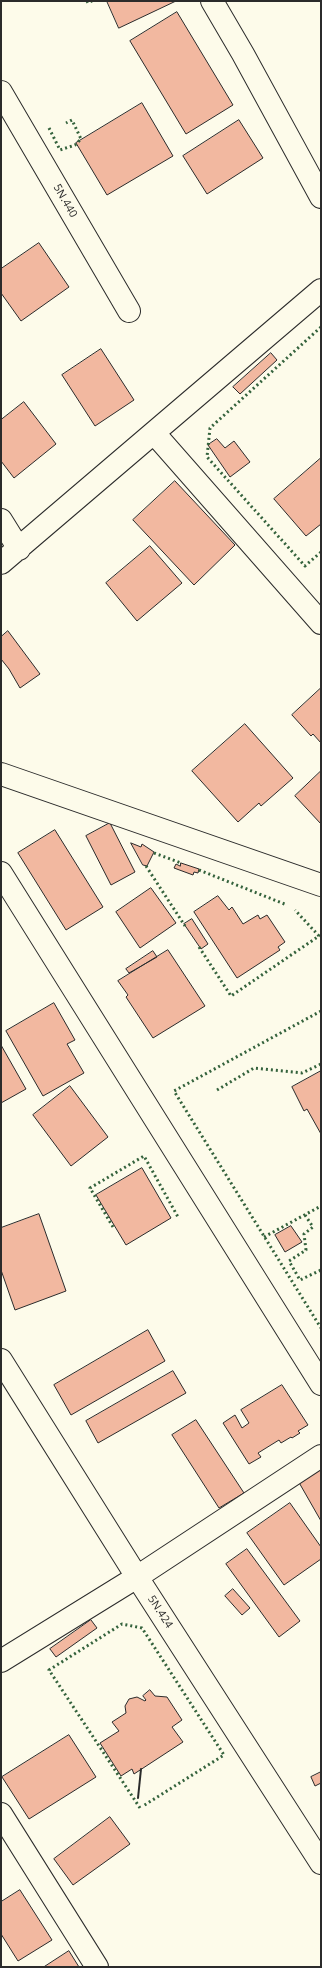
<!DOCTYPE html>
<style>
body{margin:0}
#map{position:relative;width:322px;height:1968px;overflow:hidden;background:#fdfbea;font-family:"Open Sans",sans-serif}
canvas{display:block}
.frame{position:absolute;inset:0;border:2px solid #2b2b2b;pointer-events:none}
</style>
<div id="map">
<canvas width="322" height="1968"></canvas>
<div class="frame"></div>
</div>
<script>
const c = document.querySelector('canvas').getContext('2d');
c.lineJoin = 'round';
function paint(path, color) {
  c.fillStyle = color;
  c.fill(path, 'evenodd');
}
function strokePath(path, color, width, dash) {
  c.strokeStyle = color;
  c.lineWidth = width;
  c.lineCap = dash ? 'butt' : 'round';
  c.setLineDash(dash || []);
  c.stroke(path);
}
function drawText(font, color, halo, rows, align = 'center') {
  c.font = font + ' "Open Sans",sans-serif';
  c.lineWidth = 3;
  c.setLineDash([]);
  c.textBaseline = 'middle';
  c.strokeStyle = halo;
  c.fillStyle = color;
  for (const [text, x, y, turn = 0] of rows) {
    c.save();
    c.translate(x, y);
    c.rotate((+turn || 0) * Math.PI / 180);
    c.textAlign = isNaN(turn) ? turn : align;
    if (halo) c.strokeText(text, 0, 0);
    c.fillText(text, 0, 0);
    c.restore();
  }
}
const building = new Path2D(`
 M107 1H176L119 28Z
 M177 12 233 105 186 134 130 41Z
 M142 103 173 156 107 195 76 143Z
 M239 120 263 158 207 194 183 156Z
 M39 243 69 287 21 321 1 293V269Z
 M101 349 134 400 95 426 62 375Z
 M271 353 277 360 240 394 233 387Z
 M24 402 56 444 14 478 1 461V420Z
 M217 439 225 448 234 441 250 462 230 477 208 445Z
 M321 458V524L306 536 274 499Z
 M175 481 235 545 194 585 133 520Z
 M150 546 182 583 137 621 106 583Z
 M8 631 40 674 20 688 9 669 1 659V637Z
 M321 688V743L313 734 311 736 292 715Z
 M245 724 293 778 261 806 259 803 238 822 192 771Z
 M321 771V824L295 796Z
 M110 823 135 872 111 885 86 836Z
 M55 830 103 907 66 930 18 853Z
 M131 843 141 847 142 844 154 852 147 866 143 865Z
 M181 863 199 869 198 873 194 872 193 875 174 868 176 864 180 866Z
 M151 888 176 923 140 948 116 912Z
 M218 896 229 910 232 907 243 924 258 915 260 919 267 915 285 942 278 947 280 950 237 978 194 912Z
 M192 919 208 944 201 949 184 924Z
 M168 950 205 1006 153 1038 126 997 128 995 118 981Z
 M153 951 157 957 129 973 126 969Z
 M54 1003 75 1040 67 1044 84 1073 43 1096 6 1031Z
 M1 1045 26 1089 1 1103Z
 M321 1071V1134L307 1109 304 1111 292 1087Z
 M70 1086 108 1137 71 1166 33 1115Z
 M142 1168 171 1218 126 1245 96 1195Z
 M39 1214 66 1291 15 1310 1 1270V1228Z
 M291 1226 302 1242 285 1252 275 1235Z
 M148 1330 165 1361 71 1415 54 1385Z
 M173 1371 186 1393 98 1443 86 1421Z
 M282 1385 308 1425 298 1431 300 1433 292 1438 291 1437 281 1443 279 1440 258 1453 261 1457 249 1464 223 1423 235 1415 242 1428 249 1423 241 1410Z
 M196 1420 244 1493 219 1508 172 1435Z
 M321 1465V1521L297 1479Z
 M290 1503 321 1547V1559L284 1585 247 1533Z
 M247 1549 300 1621 279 1637 226 1564Z
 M233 1589 250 1608 242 1615 225 1596Z
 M91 1620 97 1628 56 1657 50 1649Z
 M150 1690 155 1696 167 1697 182 1720 172 1727 183 1742 134 1774 132 1769 121 1776 100 1743 119 1731 112 1722 126 1713 125 1706 129 1699 137 1697 145 1701 146 1700 143 1696Z
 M69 1735 96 1777 29 1819 2 1777Z
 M321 1772V1783L315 1786 311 1777Z
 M110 1817 130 1844 73 1885 54 1859Z
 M20 1890 52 1940 18 1961 1 1934V1902Z
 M69 1951 79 1967H44Z`);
paint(building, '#f2b8a0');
strokePath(building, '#2b2b2b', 1);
const minor = new Path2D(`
 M212 1 243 54 321 197
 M1 92 129 311
 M154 433 321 623
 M1 520 19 549
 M1 563 321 290
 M1 774 321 885
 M1 873 321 1384
 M1 1360 137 1577 321 1863
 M1 1661 137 1577 321 1456
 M1 1814 97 1967`);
strokePath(minor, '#2b2b2b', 24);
strokePath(minor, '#fdfbea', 22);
strokePath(new Path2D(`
 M87 1 88 3 92 1
 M49 128 60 150 75 145 81 139 72 120 66 123
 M321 327 210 428 207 457 305 566 321 552
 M154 853 181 863
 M146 866 185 926
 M199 870 287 905
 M199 947 231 996 319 936 295 910
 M321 1011 174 1091 321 1328
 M217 1090 254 1068 302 1073 321 1064
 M305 1215 313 1227 304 1234 306 1250 289 1261 300 1280 321 1270
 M113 1227 90 1188 144 1156 178 1217
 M264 1237 321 1206
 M140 1808 49 1670 122 1624 142 1628 224 1755 143 1806`), '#34623c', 3, [2, 3]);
strokePath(new Path2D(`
 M138 1798 141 1769`), '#2b2b2b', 2);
drawText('11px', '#2b2b2b', '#fdfbea', [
 ["5N.440",65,201,60],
 ["5N.424",160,1612,57]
]);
</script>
